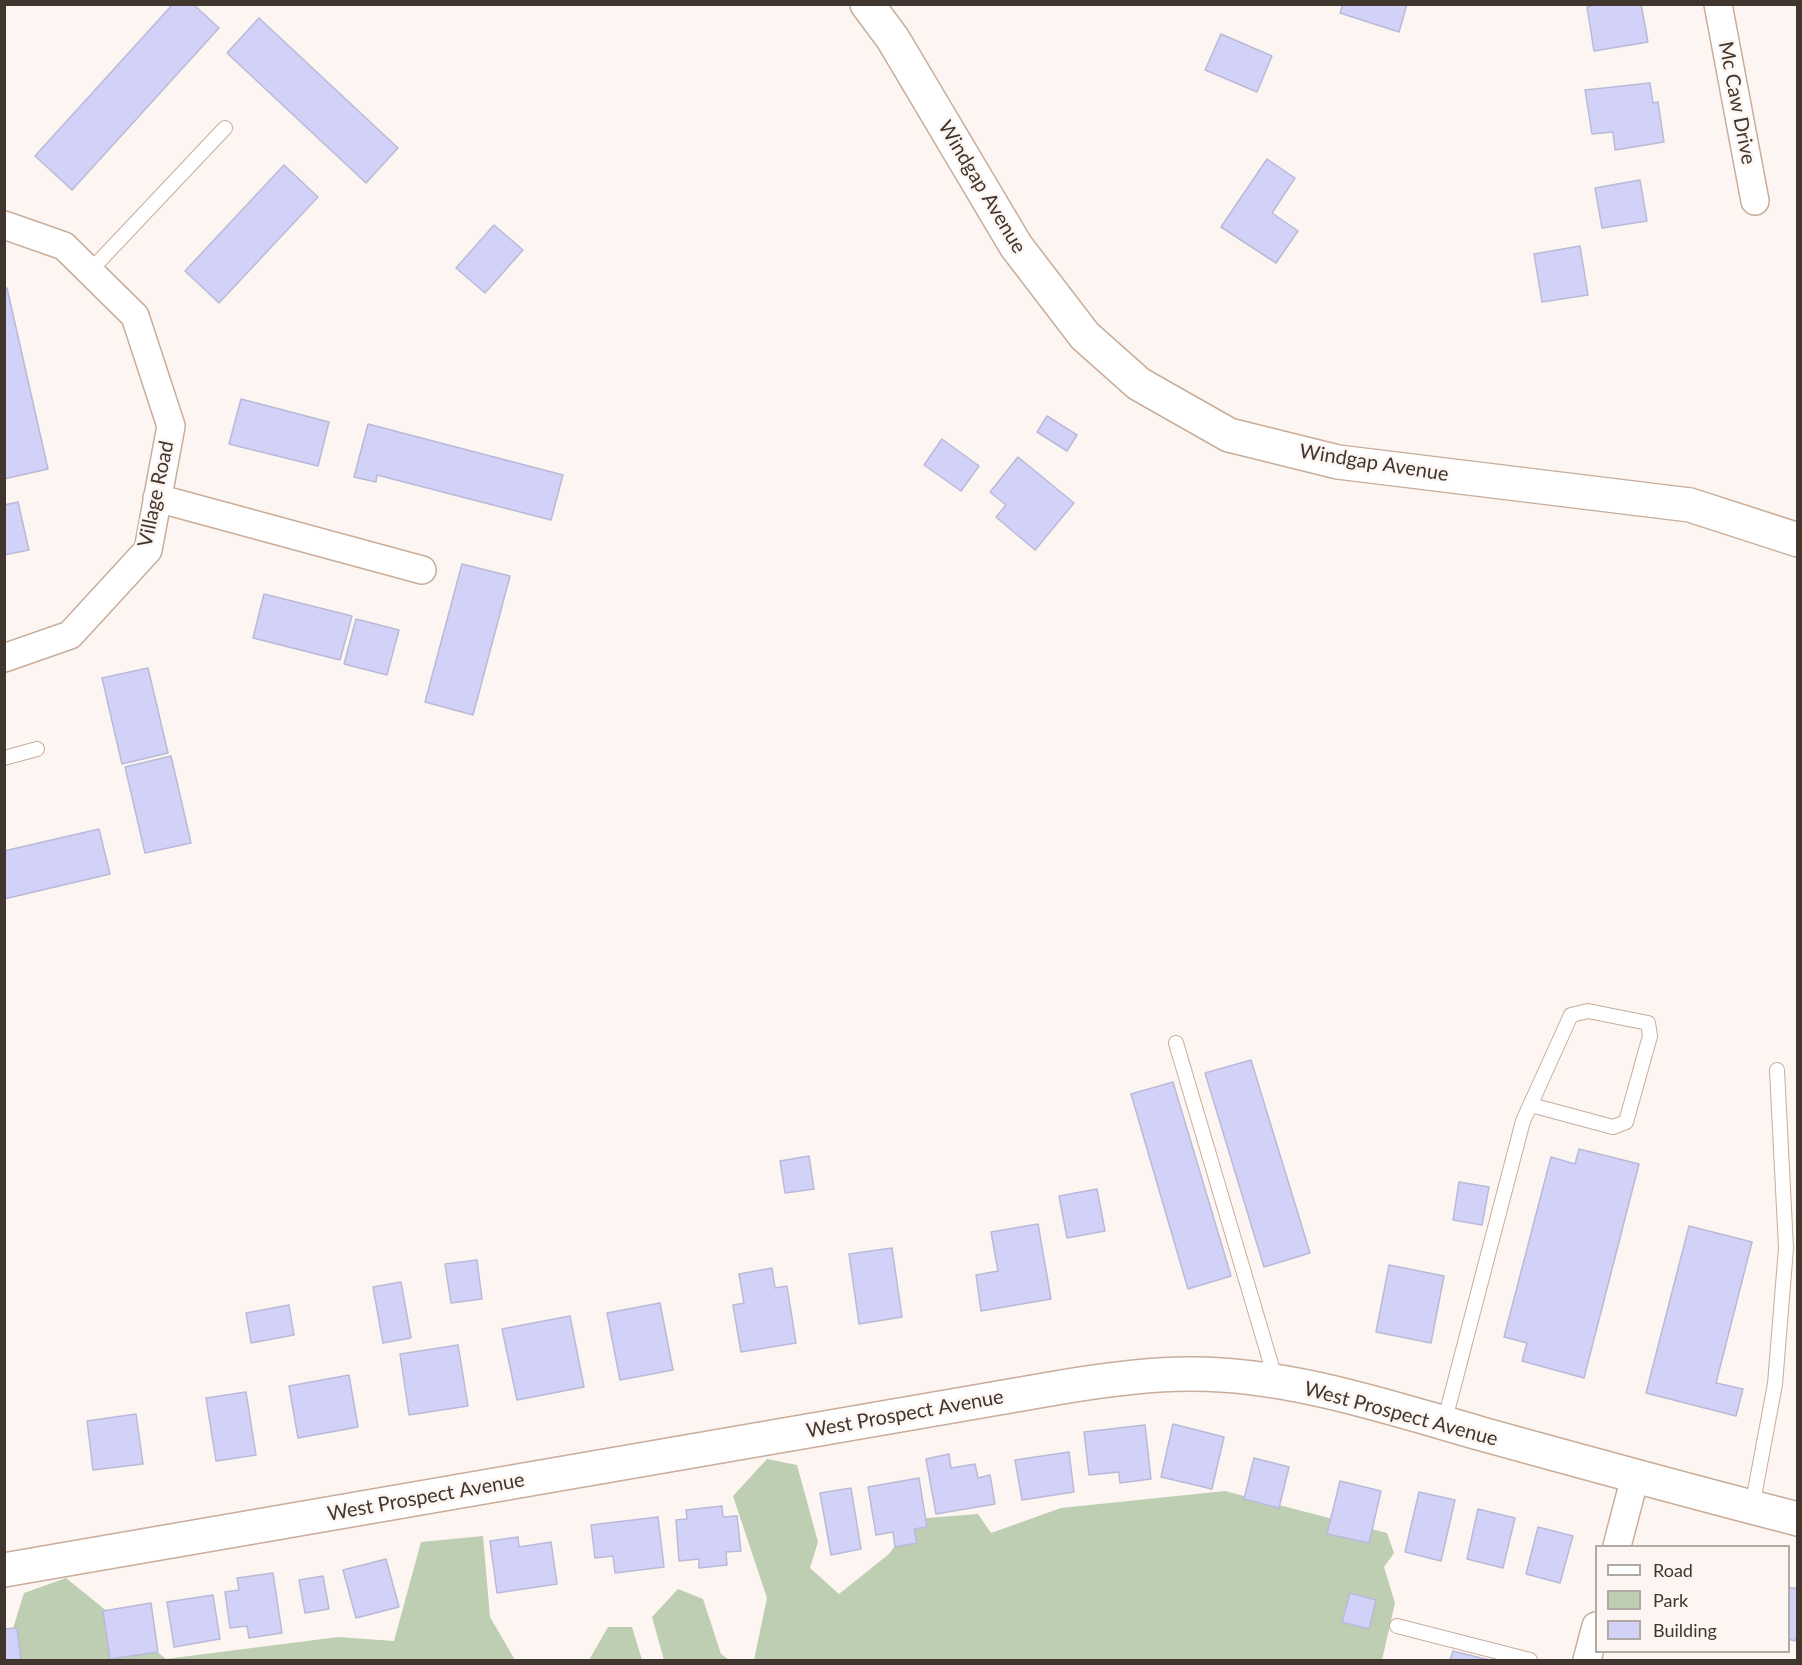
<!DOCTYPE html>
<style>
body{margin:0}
#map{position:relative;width:1802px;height:1665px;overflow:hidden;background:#fcf5f1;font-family:Lato,sans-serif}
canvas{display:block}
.frame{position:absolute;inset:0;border:6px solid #41362e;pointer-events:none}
.legend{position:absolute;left:1595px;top:1545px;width:195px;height:108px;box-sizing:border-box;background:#fcf5f1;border:2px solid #b1a9a3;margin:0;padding:8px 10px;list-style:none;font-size:18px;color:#41362e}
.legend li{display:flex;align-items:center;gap:12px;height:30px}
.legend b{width:30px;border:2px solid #b1a9a3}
</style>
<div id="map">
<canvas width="1802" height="1665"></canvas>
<div class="frame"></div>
<ul class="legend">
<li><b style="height:8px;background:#fff"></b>Road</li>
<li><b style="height:16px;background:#beceb2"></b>Park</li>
<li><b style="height:16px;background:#d2d2f8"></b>Building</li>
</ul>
</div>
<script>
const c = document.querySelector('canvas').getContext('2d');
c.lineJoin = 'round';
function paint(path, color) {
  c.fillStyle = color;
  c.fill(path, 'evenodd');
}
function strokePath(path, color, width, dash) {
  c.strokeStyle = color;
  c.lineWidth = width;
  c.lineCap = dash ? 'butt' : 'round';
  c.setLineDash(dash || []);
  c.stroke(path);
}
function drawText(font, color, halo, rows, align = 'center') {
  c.font = font + ' Lato,sans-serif';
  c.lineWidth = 5;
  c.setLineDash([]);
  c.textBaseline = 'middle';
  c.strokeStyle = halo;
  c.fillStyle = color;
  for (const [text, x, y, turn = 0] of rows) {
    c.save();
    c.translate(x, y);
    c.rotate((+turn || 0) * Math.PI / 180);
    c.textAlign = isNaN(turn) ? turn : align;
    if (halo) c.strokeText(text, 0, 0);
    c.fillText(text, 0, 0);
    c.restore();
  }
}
paint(new Path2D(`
 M767 1459 797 1465 818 1542 810 1568 839 1594 889 1554 914 1519 978 1514 991 1533 1061 1508 1225 1491 1387 1533 1394 1553 1384 1567 1395 1603 1382 1660H754L767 1598 733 1496Z
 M483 1536 490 1617 515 1660H5V1654L24 1593 66 1578 166 1659 338 1637 394 1641 421 1542Z
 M678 1589 703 1599 721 1654 729 1660H664L652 1617Z
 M608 1627H632L642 1660H589Z`), '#beceb2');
const building = new Path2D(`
 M173 4H193L219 28 72 190 35 156Z
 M1343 4H1407L1399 32 1340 13Z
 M1599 4H1641L1648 42 1594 51 1587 7Z
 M259 18 398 148 366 183 227 53Z
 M1221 34 1272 56 1257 92 1205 70Z
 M1650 83 1653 103 1658 102 1664 142 1615 150 1613 132 1592 134 1585 90Z
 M1267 159 1295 178 1272 213 1298 231 1276 263 1221 227Z
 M284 165 318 197 219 303 185 271Z
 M1640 180 1647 221 1602 228 1595 188Z
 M494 225 523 250 485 293 456 268Z
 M1580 246 1588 295 1542 302 1534 254Z
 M4 288H7L48 469 4 479Z
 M241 399 329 422 318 466 229 444Z
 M1047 416 1077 435 1067 451 1037 432Z
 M368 424 563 475 551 520 377 475 376 482 354 477Z
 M942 439 979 466 961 491 924 465Z
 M1018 457 1074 503 1035 550 996 517 1006 505 990 492Z
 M18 502 29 550 4 555V505Z
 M462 564 510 576 473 715 425 702Z
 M264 594 352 616 340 660 253 638Z
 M356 619 399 630 387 675 344 664Z
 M148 668 168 753 122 764 102 678Z
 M171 756 191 843 145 853 125 767Z
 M99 829 110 874 4 899V851Z
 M1251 1060 1310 1253 1264 1267 1205 1073Z
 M1173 1082 1231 1276 1188 1289 1131 1094Z
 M1579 1149 1639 1164 1584 1378 1522 1361 1527 1343 1504 1337 1551 1157 1575 1164Z
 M809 1156 814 1189 785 1193 780 1161Z
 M1459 1182 1489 1187 1482 1225 1453 1220Z
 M1097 1189 1105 1231 1067 1238 1059 1196Z
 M1038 1224 1051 1299 981 1311 976 1275 998 1271 991 1232Z
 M1689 1226 1752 1242 1716 1383 1743 1389 1736 1416 1646 1393Z
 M892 1248 902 1317 859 1324 849 1254Z
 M477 1260 482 1299 451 1303 445 1264Z
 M1389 1265 1444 1276 1431 1343 1376 1332Z
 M772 1268 775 1288 787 1286 796 1343 741 1352 733 1305 744 1303 739 1274Z
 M401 1282 411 1338 383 1343 373 1287Z
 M660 1303 673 1370 620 1380 607 1313Z
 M289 1305 294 1335 251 1343 246 1313Z
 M570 1316 584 1387 517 1400 502 1329Z
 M458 1345 468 1406 409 1415 400 1354Z
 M349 1375 358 1427 298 1438 289 1386Z
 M246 1392 256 1455 216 1461 206 1398Z
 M136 1414 143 1464 93 1470 87 1421Z
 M1173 1424 1224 1437 1212 1489 1161 1477Z
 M1145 1425 1151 1479 1120 1483 1119 1472 1089 1475 1084 1432Z
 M1069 1452 1074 1492 1022 1500 1015 1460Z
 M949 1454 951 1468 975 1464 978 1478 990 1475 995 1504 936 1514 926 1459Z
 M1254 1458 1289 1467 1279 1508 1244 1499Z
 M919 1478 927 1527 914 1529 917 1543 895 1547 893 1532 876 1535 868 1487Z
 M1340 1481 1381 1491 1369 1543 1327 1534Z
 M851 1488 861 1549 831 1555 820 1493Z
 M1419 1492 1455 1500 1441 1561 1405 1552Z
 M722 1506 723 1517 737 1516 741 1551 726 1552 727 1565 699 1568V1559L679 1561 676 1520 687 1519 686 1510Z
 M1478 1509 1515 1518 1503 1568 1467 1559Z
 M658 1517 664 1567 615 1573 613 1556 595 1558 591 1525Z
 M1538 1527 1573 1536 1560 1583 1526 1574Z
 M518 1537 519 1547 551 1542 557 1584 497 1593 490 1541Z
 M386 1559 399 1607 356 1618 343 1570Z
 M273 1573 282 1633 249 1638 247 1626 230 1628 225 1592 239 1590 237 1578Z
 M323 1576 329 1609 305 1613 299 1580Z
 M1788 1587 1798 1589V1633L1795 1641 1788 1639Z
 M1350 1593 1376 1600 1369 1629 1342 1622Z
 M213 1595 220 1639 174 1647 167 1602Z
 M151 1603 158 1652 110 1659 103 1611Z
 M17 1628 21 1660H4V1629Z
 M1453 1651 1489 1660H1450Z`);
paint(building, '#d2d2f8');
strokePath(building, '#b9bad8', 1.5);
const lane = new Path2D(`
 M90 271 225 128
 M4 758 37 749
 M1176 1043 1276 1381
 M1444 1423 1523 1121 1571 1015 1588 1011 1648 1023 1650 1036 1626 1122 1613 1127 1531 1105
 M1752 1507 1775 1384 1786 1248 1777 1070
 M1397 1626 1530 1660`);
const street = new Path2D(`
 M1718 4 1755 201
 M4 225 64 246 135 316 171 426 148 550 70 635 4 658
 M157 498 422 570
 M1617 1546 1635 1477
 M1587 1660 1596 1626`);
const secondary = new Path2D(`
 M4 1570 1062 1387C1104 1380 1146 1374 1189 1374 1286 1373 1388 1407 1482 1434 1587 1463 1692 1492 1798 1519`);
const primary = new Path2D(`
 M867 4 893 39 1016 246 1085 336 1139 384 1229 435 1338 462 1690 505 1798 540`);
strokePath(lane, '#c9ad9a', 16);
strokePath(street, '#c9ad9a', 30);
strokePath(secondary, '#c9ad9a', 36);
strokePath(primary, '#c9ad9a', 36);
strokePath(lane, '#fff', 14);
strokePath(street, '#fff', 27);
strokePath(secondary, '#fff', 33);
strokePath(primary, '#fff', 33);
drawText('20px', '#41362e', '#fcf5f1', [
 ["Mc Caw Drive",1737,103,79],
 ["Windgap Avenue",982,187,59],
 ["Windgap Avenue",1374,463,9],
 ["Village Road",156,494,-78],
 ["West Prospect Avenue",905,1414,-10],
 ["West Prospect Avenue",1401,1414,15],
 ["West Prospect Avenue",426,1497,-10]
]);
</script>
